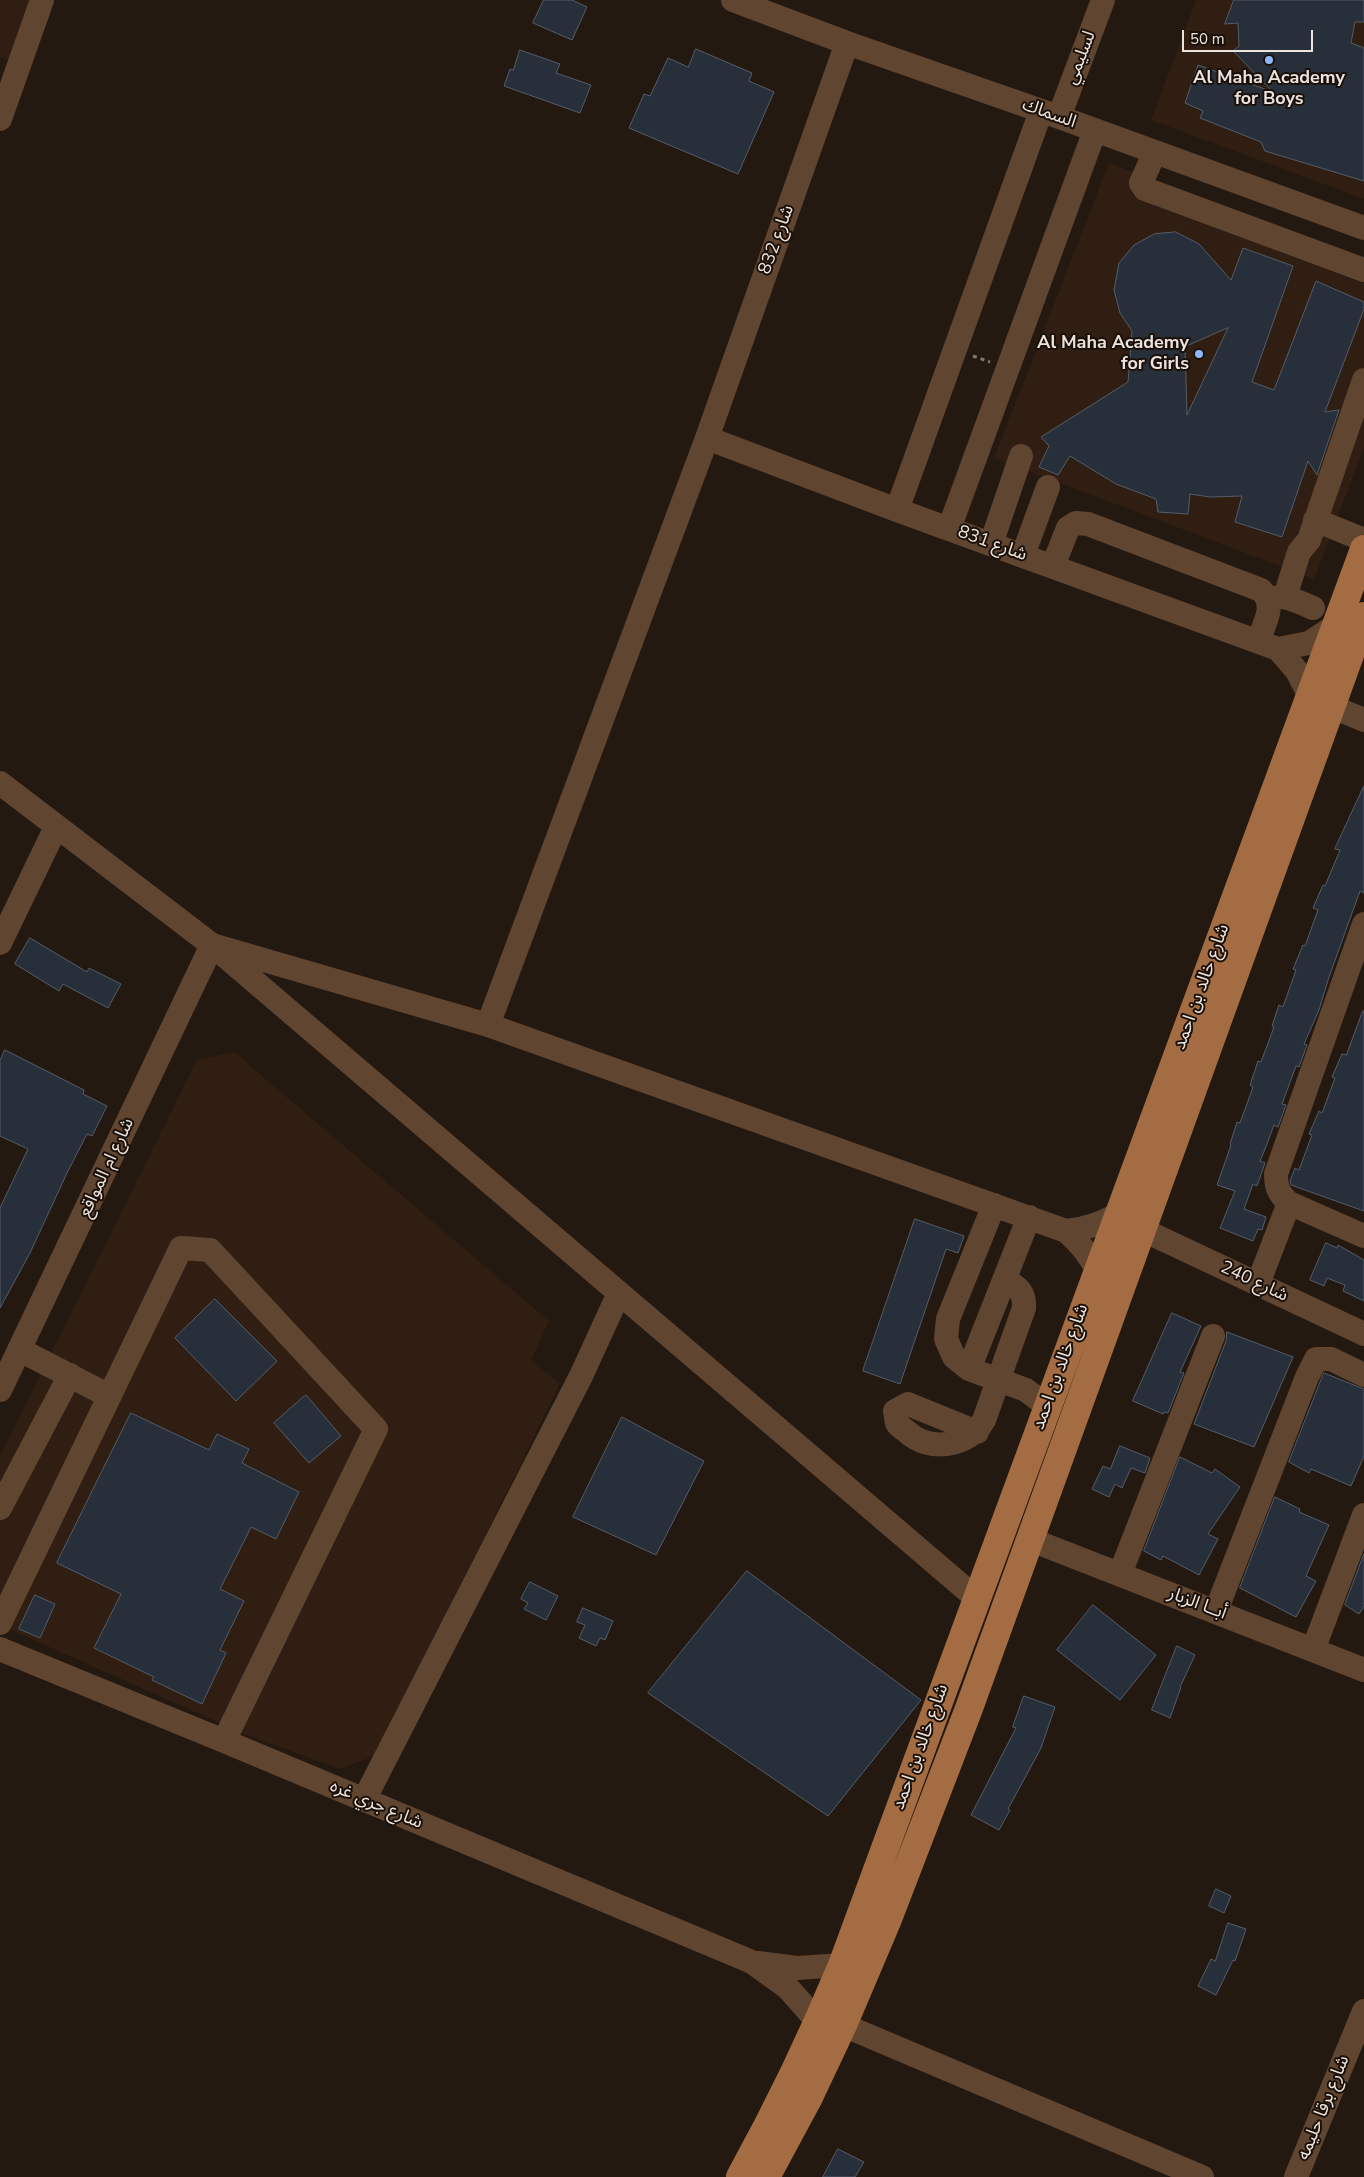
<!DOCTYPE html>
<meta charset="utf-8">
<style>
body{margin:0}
#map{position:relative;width:1364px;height:2177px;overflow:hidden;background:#241910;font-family:"Nunito Sans",sans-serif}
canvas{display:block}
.scale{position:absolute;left:1182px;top:30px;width:131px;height:22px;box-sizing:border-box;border:2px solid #ebe3dd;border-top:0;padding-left:6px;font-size:15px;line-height:18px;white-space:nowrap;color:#ebe3dd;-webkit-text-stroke:4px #1b1008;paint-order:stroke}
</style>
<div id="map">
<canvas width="1364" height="2177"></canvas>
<div class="scale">50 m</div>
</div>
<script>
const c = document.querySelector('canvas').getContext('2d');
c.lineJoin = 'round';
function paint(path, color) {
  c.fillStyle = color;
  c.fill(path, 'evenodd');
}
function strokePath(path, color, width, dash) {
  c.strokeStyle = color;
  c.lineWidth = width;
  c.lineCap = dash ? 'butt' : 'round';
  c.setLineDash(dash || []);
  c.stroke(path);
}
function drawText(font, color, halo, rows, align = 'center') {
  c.font = font + ' "Nunito Sans","Noto Sans Arabic",sans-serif';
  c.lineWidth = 4;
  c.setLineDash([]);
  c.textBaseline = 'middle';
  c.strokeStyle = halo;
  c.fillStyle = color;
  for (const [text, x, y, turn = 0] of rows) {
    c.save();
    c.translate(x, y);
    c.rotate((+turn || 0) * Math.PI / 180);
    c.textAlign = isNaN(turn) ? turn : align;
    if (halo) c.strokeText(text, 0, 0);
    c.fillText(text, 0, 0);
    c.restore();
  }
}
paint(new Path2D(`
 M0 0H34L10 61 0 57Z
 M1196 0H1364V199L1151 120Z
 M1109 163 1364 259V448L1314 579 994 458Z
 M234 1052 549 1321 531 1360 560 1384 377 1755 340 1769 247 1735 0 1625V1455L197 1060Z`), '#2f1e11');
const building = new Path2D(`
 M544 0H572L587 7 572 40 533 23Z
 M1234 0H1364V22H1355L1351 43 1364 48V181L1265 151 1261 142 1200 118 1203 111 1185 103 1198 65 1273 92 1233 51 1239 46 1238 23 1225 24Z
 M696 49 752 73 749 81 774 92 738 174 629 128 644 94 650 96 668 58 688 67Z
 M520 50 560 64 556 73 591 85 580 113 504 86 510 69 513 70Z
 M1176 232 1199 244 1231 280 1243 248 1293 266 1252 382 1274 390 1316 281 1364 302V309L1325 412 1339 410 1321 463 1317 475 1308 461 1282 537 1235 522 1242 496 1210 497 1190 494 1188 514 1158 512 1156 499 1116 484 1070 456 1058 475 1039 467 1049 446 1041 437 1128 382 1132 331 1120 313 1114 290 1119 263 1134 245 1154 234ZM1228 328 1187 415 1185 347Z
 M1364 786V893L1360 891 1329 977 1319 1010 1304 1044 1307 1045 1299 1067 1296 1066 1282 1104 1286 1105 1278 1127 1274 1125 1265 1149 1260 1161 1265 1163 1257 1186 1253 1184 1244 1209 1266 1217 1262 1230 1258 1229 1253 1241 1220 1228 1235 1191 1217 1185 1231 1145 1230 1144 1237 1122 1240 1123 1253 1087 1250 1085 1258 1061 1261 1062 1274 1027 1272 1026 1279 1005 1283 1007 1296 970 1293 969 1303 945 1305 946 1318 910 1313 908 1323 885 1325 886 1340 850 1335 849Z
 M30 938 87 972 89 968 121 984 108 1008 63 984 59 991 15 964Z
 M1363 1011H1364V1211L1291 1185 1290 1181 1295 1168 1299 1170 1312 1135 1309 1134 1319 1111 1322 1113 1335 1078 1332 1077 1342 1054 1346 1055Z
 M5 1050 84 1090 83 1094 107 1106 92 1136 87 1134 67 1173 30 1253 0 1308V1208L28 1149 0 1136V1061Z
 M915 1219 964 1236 958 1253 946 1249 900 1384 863 1371Z
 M1326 1243 1337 1248 1338 1245 1364 1260V1301L1343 1291 1345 1285 1327 1278 1324 1286 1310 1280Z
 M215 1299 277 1361 236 1401 175 1338Z
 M1172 1313 1201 1326 1180 1372 1184 1373 1168 1413 1164 1412 1163 1414 1133 1401Z
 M1227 1332 1293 1357 1254 1447 1194 1424 1226 1341Z
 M1324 1373 1364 1389V1456L1351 1486 1311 1469 1309 1473 1289 1462Z
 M306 1395 341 1436 309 1463 274 1423Z
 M131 1413 209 1450 217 1434 249 1449 242 1463 299 1492 276 1539 251 1527 220 1589 244 1601 220 1650 226 1653 202 1704 152 1680 154 1677 94 1648 121 1594 57 1563Z
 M622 1417 704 1461 656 1555 573 1517Z
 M1120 1446 1150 1458 1145 1473 1131 1468 1122 1488 1115 1484 1109 1497 1092 1489 1103 1466 1110 1469Z
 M1180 1457 1212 1473 1215 1469 1240 1487 1208 1534 1218 1539 1199 1575 1163 1556 1161 1560 1144 1551Z
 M1275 1497 1300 1509 1299 1512 1329 1525 1306 1576 1316 1581 1296 1617 1240 1588Z
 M1364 1554V1606L1359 1614 1345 1605Z
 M747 1571 921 1700 828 1816 648 1693Z
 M530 1582 558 1596 546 1620 524 1609 528 1603 521 1599Z
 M35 1595 55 1604 40 1638 19 1629Z
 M1093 1605 1156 1655 1120 1700 1057 1650Z
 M583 1608 613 1621 605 1640 600 1638 596 1646 579 1638 585 1625 577 1622Z
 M1177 1646 1195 1655 1180 1687H1181L1170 1718 1152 1710Z
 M1024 1696 1055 1707 1041 1748 1008 1809 1010 1810 999 1830 971 1815 1016 1728 1013 1727Z
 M1216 1889 1231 1896 1224 1913 1209 1906Z
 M1228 1923 1246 1929 1235 1961 1233 1960 1216 1995 1198 1986 1211 1959 1215 1961Z
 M838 2149 864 2162 855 2177H823Z`);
paint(building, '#272f3b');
strokePath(building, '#545d6a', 1);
strokePath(new Path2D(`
 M973 356 990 362`), '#827870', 3, [4, 4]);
strokePath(new Path2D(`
 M733 0 847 43 1059 117 1364 228
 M1059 117 1103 0
 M0 119 42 0
 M1155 152 1141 183 1145 189 1364 270
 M707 438 897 510 1278 649 1297 671 1310 697
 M897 510 1041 111
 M1315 520 1364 540
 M949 529 1095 130
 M991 544 1021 456
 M1023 555 1048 487
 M1053 566 1068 528 1076 523 1088 524 1261 590C1277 605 1264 624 1258 641
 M1285 597 1299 552 1309 540 1364 380
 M1270 600C1284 592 1300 603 1313 608
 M1278 649 1309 643 1335 626
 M1330 706 1364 720
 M0 783 212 945 488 1025 1066 1231C1080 1243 1089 1254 1097 1270
 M1364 924 1276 1174C1276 1188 1279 1194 1289 1203L1364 1236
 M0 943 56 827
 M488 1025 707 438 847 43
 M994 1205 948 1319 946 1339 954 1357 969 1369 1026 1390 1047 1406
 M1143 1230 1364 1334
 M1066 1231C1086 1229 1101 1224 1118 1214
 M1258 1284 1289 1203
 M20 1350 109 1396
 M969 1369 1029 1217
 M0 1390 212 945 976 1598
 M977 1432 908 1404 895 1411C896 1415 896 1420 897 1423 899 1426 903 1429 906 1431 929 1453 969 1447 984 1420L1024 1308C1025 1292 1018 1287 1005 1280
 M0 1508 70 1375
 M1029 1539 1364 1670
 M1120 1574 1213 1336
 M1216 1611 1307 1377 1316 1359H1331L1364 1375
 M0 1623 181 1248 210 1250 376 1429 224 1741
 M0 1649 224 1741 752 1962 788 1988 818 2022
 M1313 1650 1364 1515
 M364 1800 581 1376 619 1293
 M758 1963 797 1968 842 1965
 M843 2025 1202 2177
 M1296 2177 1364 2011`), '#604531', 24);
strokePath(new Path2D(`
 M740 2177C778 2108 812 2038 842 1965L1364 549
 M766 2177 809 2097 843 2025 888 1919 968 1711 1364 616`), '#a46c42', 28);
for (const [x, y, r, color] of [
 [1269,60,5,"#8db9fc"],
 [1199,354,5,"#8db9fc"]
]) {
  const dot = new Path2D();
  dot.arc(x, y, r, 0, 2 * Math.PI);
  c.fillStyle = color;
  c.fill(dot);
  strokePath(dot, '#1b1008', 2);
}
drawText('18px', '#ebe3dd', '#1b1008', [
 ["لسليمي",1081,58,-69],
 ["السماك",1049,114,20],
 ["شارع 832",777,240,-70],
 ["شارع 831",992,544,20],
 ["شارع خالد بن احمد",1202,987,-70],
 ["شارع ام المواقع",107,1168,-65],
 ["شارع 240",1254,1282,25],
 ["شارع خالد بن احمد",1061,1367,-70],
 ["أبــا الزبار",1197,1604,21],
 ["شارع خالد بن احمد",921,1747,-70],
 ["شارع جري غره",376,1805,23],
 ["شارع برقا حليمه",1324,2108,-68]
]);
drawText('bold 18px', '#ebe3dd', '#1b1008', [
 ["Al Maha Academy",1269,79],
 ["for Boys",1269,100],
 ["Al Maha Academy",1189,344,"right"],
 ["for Girls",1189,365,"right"]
]);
</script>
